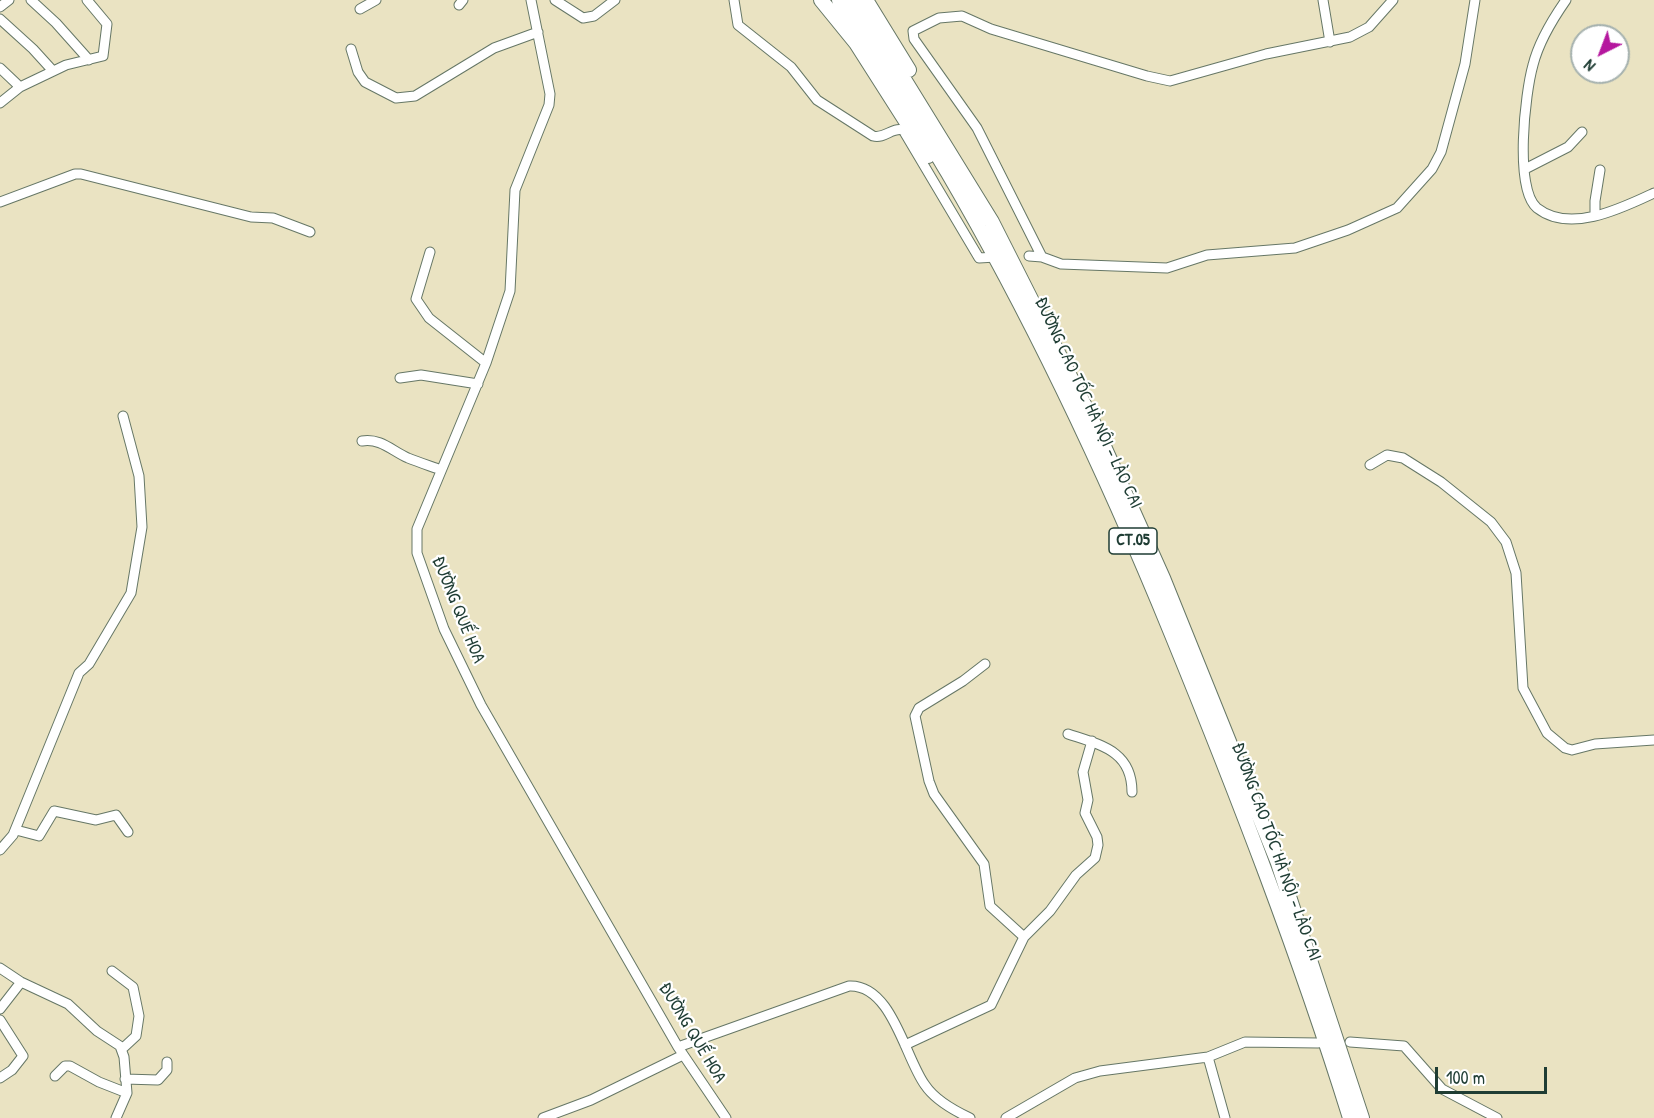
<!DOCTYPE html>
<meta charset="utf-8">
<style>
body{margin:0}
#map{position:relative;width:1654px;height:1118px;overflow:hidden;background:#eae3c2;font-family:"Patrick Hand",sans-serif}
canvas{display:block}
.north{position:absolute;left:1570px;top:24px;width:60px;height:60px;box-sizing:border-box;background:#fff;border:2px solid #a5b1ae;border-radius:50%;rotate:222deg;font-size:16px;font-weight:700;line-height:24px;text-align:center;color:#1f3d34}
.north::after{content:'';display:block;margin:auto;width:21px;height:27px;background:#b5179e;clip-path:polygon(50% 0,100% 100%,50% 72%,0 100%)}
.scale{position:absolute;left:1435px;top:1067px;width:112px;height:27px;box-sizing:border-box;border:3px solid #1f3d34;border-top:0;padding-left:8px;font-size:18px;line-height:21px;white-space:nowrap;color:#1f3d34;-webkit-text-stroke:4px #fff;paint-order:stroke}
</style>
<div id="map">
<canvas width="1654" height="1118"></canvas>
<div class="north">N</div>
<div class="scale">100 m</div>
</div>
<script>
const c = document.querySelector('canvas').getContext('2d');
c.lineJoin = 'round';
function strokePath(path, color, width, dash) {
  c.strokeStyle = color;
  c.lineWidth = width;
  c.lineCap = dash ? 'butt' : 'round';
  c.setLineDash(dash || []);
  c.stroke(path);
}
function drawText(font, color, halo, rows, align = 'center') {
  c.font = font + ' "Patrick Hand",sans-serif';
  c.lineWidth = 4.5;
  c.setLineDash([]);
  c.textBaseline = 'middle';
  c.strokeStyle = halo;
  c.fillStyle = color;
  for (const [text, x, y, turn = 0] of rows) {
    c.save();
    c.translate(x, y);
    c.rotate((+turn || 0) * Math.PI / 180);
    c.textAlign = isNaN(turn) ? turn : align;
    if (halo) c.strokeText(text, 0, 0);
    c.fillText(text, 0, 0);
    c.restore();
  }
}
const minor = new Path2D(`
 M31 0 56 23 89 60
 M531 0 550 94 549 105 515 190 510 291 486 363 417 529V553L444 629 481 705 678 1047 726 1118
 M555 0 583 18 594 16 615 0
 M734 0 738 25 791 67 817 100 873 136C885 139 892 127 903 130L979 258 996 257
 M1323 0 1330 42
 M1566 0C1552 20 1539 41 1533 65 1525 93 1514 189 1537 208 1570 234 1622 208 1654 193
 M459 5 463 0
 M0 7 9 0
 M360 9 376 0
 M0 19 33 49 53 71
 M351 49 358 72 365 82 396 98 415 96 494 48 538 32
 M0 68 20 87
 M0 103 20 87 66 65 103 56 107 24 87 0
 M1525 169 1568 147 1582 132
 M0 202 75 174H81L251 217 273 218 310 232
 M1595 215V201L1600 170
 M430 252 416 299 429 318 486 363
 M1029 256 1042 257 1061 264 1167 268 1207 255 1295 248 1348 230 1397 208 1432 169 1441 152 1465 64 1475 0
 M1042 257 977 128 914 39 913 31 939 18 962 16 991 29 1147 76 1170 81 1266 54 1350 37 1369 27 1393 0
 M400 378 421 375 478 384
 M362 441C381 438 392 451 408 458 418 462 430 466 441 470
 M1370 465 1387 455 1403 458 1441 482 1491 522 1506 542 1516 573 1523 688 1547 733 1565 748 1572 750 1595 744 1654 740
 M985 664 963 681 919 708 915 716 929 781 934 794 984 864 990 906 1024 937
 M1068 734C1101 745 1132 751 1132 792
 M16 830 39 836 54 811 96 820 116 815 128 832
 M0 850 13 835 79 673 89 664 131 593 142 527 139 476 123 416
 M0 968 21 982 68 1004 97 1031 120 1046 124 1057 127 1093 116 1118
 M112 971 133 987 139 1016 136 1036 122 1049
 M0 1009 21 982
 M0 1020 23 1056 12 1070 0 1078
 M1350 1042 1404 1046 1442 1089 1497 1118
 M905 1045 991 1005 1024 937 1050 911 1076 875 1095 858 1098 845 1097 837 1085 813 1088 800 1083 772 1092 741
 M678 1047 849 986C892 984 905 1058 925 1085 935 1100 955 1111 970 1118
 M1208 1057 1225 1118
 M55 1076 65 1066H70L99 1082 127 1093
 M125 1079 158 1080 167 1070V1062
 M543 1118 591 1100 683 1055
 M1006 1118 1075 1078 1100 1071 1208 1057 1245 1042 1318 1043`);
const highway = new Path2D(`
 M821 0 856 43 928 156
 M839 0C880 55 913 114 948 173 1035 322 1107 476 1172 635 1237 794 1299 954 1350 1118
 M853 0 870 24 992 222 1094 424 1163 578 1278 863 1362 1118
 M866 0 909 70`);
strokePath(minor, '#676', 11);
strokePath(highway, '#676', 16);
strokePath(minor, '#fff', 9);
strokePath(highway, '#fff', 14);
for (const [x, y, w] of [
 [1133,541,48]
]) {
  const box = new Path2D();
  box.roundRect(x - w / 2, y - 13, w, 26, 4.5);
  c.fillStyle = '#fff';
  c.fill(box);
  strokePath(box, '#1f3d34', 1.5);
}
drawText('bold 16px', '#1f3d34', null, [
 ["CT.05",1133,541]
]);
drawText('18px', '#1f3d34', '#fff', [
 ["ĐƯỜNG CAO TỐC HÀ NỘI - LÀO CAI",1088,403,65],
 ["ĐƯỜNG QUẾ HOA",458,610,68],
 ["ĐƯỜNG CAO TỐC HÀ NỘI - LÀO CAI",1276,852,70],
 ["ĐƯỜNG QUẾ HOA",692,1033,59]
]);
</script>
